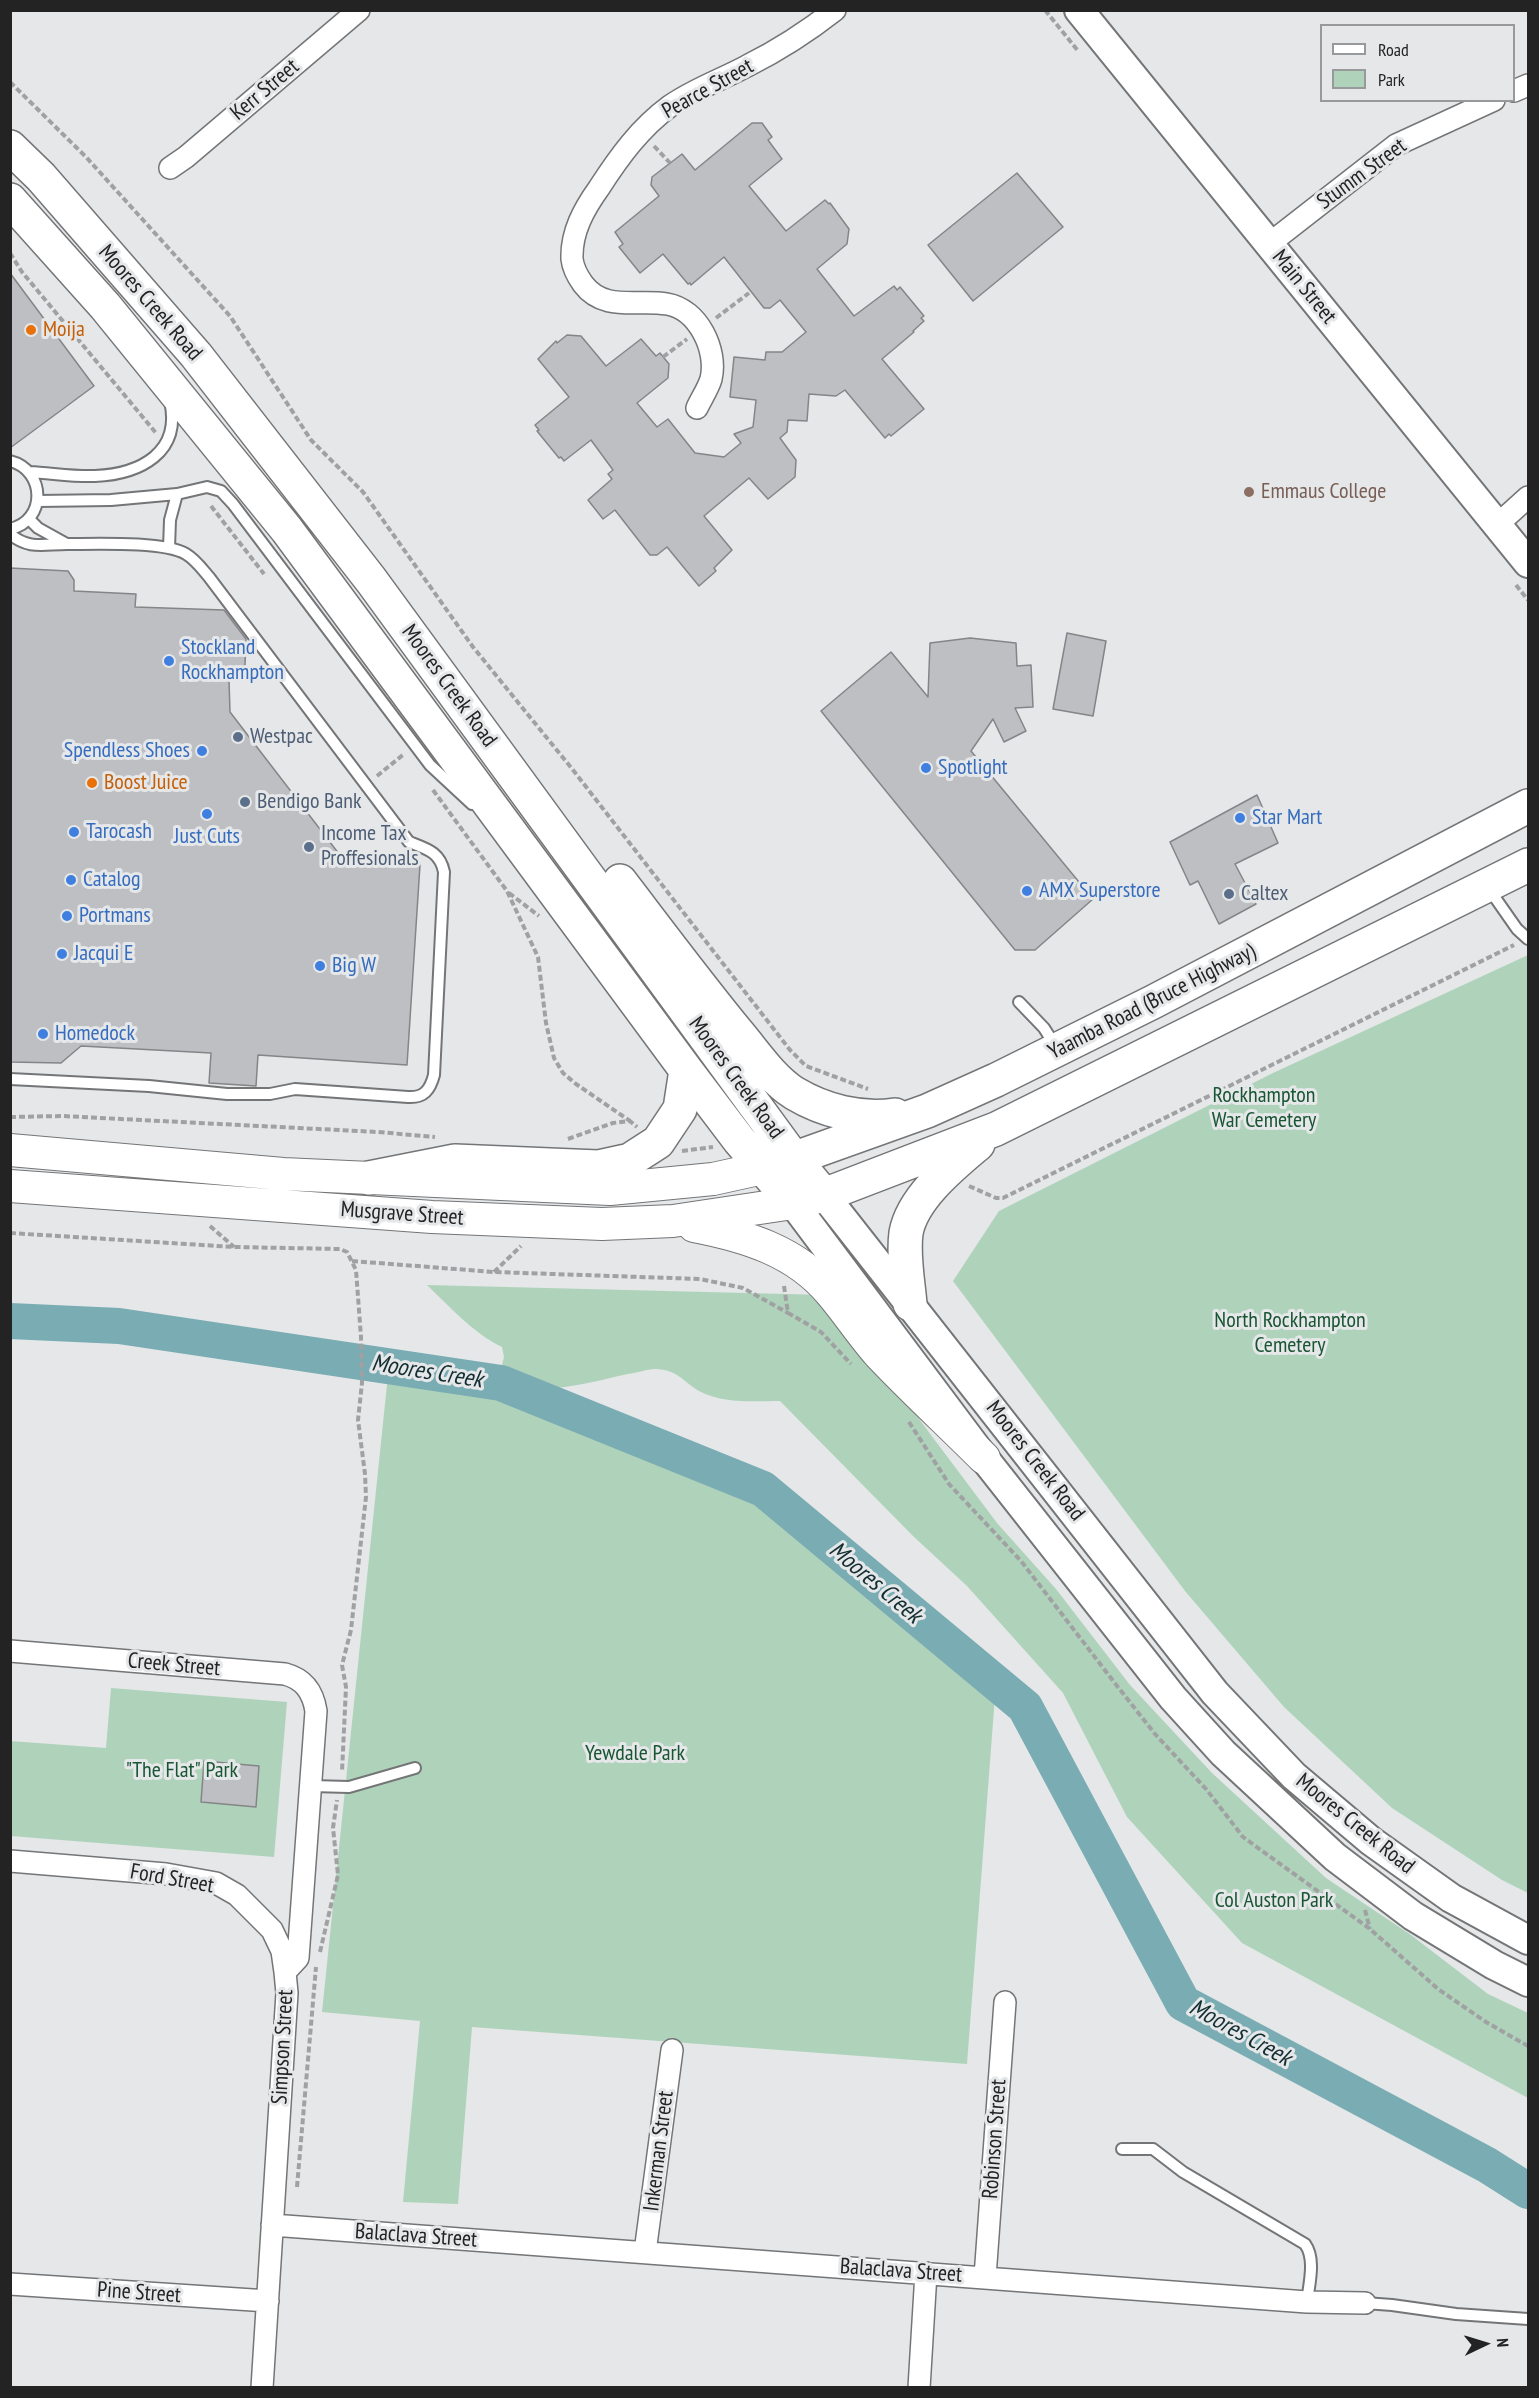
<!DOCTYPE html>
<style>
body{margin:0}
#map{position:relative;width:1539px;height:2398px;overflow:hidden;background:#e5e7e9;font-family:"PT Sans Narrow",sans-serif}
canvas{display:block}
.frame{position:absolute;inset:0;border:12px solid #232324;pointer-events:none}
.legend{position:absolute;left:1320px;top:24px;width:195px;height:78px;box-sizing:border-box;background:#e5e7e9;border:2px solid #97999a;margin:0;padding:8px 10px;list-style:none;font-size:18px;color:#232324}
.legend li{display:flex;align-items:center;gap:12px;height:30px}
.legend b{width:30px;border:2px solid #97999a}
.north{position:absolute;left:1455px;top:2314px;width:60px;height:60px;-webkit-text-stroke:4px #e5e7e9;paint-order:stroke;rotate:86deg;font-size:16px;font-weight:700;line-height:24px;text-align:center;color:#232324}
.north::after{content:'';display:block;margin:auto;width:21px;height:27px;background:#232324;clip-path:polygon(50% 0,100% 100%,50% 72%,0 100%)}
</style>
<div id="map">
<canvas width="1539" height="2398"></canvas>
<div class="frame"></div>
<ul class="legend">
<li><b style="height:8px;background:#fff"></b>Road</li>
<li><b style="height:16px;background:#afd3ba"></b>Park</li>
</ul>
<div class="north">N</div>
</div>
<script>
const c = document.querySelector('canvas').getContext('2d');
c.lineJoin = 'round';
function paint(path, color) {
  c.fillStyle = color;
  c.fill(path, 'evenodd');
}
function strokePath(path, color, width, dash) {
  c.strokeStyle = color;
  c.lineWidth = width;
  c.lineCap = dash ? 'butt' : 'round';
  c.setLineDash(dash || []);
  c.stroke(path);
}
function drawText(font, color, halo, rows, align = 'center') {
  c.font = font + ' "PT Sans Narrow",sans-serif';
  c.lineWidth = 6;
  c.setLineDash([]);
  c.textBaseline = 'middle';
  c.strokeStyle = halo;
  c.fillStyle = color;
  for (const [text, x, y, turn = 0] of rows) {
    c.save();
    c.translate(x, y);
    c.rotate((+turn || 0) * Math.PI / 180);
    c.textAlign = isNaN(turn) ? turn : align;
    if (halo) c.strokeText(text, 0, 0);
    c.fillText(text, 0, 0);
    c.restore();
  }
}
paint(new Path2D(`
 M1528 955V1893L1502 1880 1392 1808 1284 1707 1185 1591 953 1281 999 1211 1273 1073Z
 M427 1285 826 1295 997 1523 1056 1589 1130 1685 1212 1773 1326 1878 1411 1935 1488 1994 1528 2013V2098L1242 1943 1127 1817 1063 1693 967 1586 913 1536 780 1401C755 1401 723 1404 699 1391 682 1381 679 1370 655 1369 647 1369 637 1373 628 1374 589 1382 536 1400 499 1378L504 1357 502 1347C473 1333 450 1307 427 1285Z
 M389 1365 501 1383 763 1489 996 1683 967 2064 472 2027 458 2204 403 2202 420 2021 322 2012Z
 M111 1688 287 1702 274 1857 11 1836 10 1741 106 1748Z`), '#afd3ba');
strokePath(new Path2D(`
 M10 1321 119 1326 501 1383 763 1489 1025 1707 1183 2003 1487 2165 1528 2191`), '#7aacb3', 36);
const building = new Path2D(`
 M752 123H762L772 137 768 140 782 159 749 186 786 231 825 200 829 204 830 203 849 229 847 244 817 269 854 316 894 286 897 290 900 287 924 316 921 318 924 321 913 331 914 332 882 359 924 409 891 436 889 434 885 438 845 390 836 396 809 394 807 421 788 420 787 432 780 438 796 460 795 477 768 499 749 478 704 516 732 550 714 568 716 571 699 586 667 547 657 555H650L615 510 603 519 588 500 612 479 608 474 613 470 591 440 564 461 561 457 559 458 537 431 539 430 535 425 569 397 538 359 556 341 557 343 567 335 581 336 606 366 641 339 656 356 660 353 669 364 668 378 637 403 657 427 668 419 695 453 724 457 741 443 734 434 753 427 756 400 730 397 734 357 765 360 766 352H782L806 332 780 300 770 308H764L724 257 691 285 690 283 688 284 663 254 640 273 619 247 623 244 615 232 659 196 651 185 652 177 682 154 695 170Z
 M1017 173 1063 227 973 301 928 245Z
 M10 273 94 386 10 448Z
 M10 568 68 571 74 580V591L136 594 135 607 224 610 246 639 245 665 229 680 230 712 346 863 420 865 407 1065 258 1055 256 1086 209 1083 211 1053 81 1046 61 1063 10 1062Z
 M1067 633 1106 641 1093 716 1053 709Z
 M970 638 1016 643 1017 666 1031 665 1033 707 1015 708 1026 731 1004 742 993 719 971 751 1093 899 1035 950H1015L821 711 891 652 928 697 930 643Z
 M1257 795 1278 843 1235 864 1256 904 1219 924 1198 881 1190 885 1170 842Z
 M204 1761 259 1766 256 1807 201 1802Z`);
paint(building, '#bebfc2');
strokePath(building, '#848587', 1.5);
const lane = new Path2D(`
 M10 461C46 470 47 521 10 529
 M30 472C51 473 74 477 95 476 140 474 182 453 170 401
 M38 501 111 500 177 494 207 487 221 491 233 504 430 765 472 804
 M29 519 38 528 65 543
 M10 534C29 550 44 544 67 544 94 544 164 541 186 554 196 560 202 569 209 577L409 842C427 849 440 852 444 872L434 1075C430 1090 424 1098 408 1097L295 1089 270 1094H227L149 1086 10 1079
 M169 548 170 520 177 494
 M1489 889 1517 929 1528 939
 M1019 1002 1044 1028 1056 1047
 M311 1786 349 1787 415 1768
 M1122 2149H1153L1183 2172 1305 2244C1316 2259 1309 2284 1307 2302
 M1365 2303 1392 2305 1456 2314 1528 2319`);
const street = new Path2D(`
 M1514 91 1528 85
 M170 168 186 157 359 10
 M1269 244 1396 145 1494 100
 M697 408C701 399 708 389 711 379 718 350 698 309 667 304 637 299 604 312 583 284 578 277 573 268 572 259 571 232 584 209 599 188 619 157 640 128 670 106 694 89 721 80 747 66 779 50 807 32 835 10
 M1497 525 1528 497
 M10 1651 285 1674C304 1679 313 1692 316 1711L298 1958 285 1972 287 1993 262 2388
 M10 1861 166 1874 216 1883 237 1895 272 1930 282 1951 285 1972
 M272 2225 1307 2302 1365 2303
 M645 2252 672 2050
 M985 2277 1005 2002
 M10 2284 268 2301
 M919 2388 926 2273`);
const secondary = new Path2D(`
 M1079 10 1528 563
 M824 1195 1215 1693 1294 1776 1371 1841 1451 1898 1528 1940
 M793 1203 984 1458 1173 1698 1223 1753 1335 1857 1413 1916 1494 1965 1528 1982`);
const primary = new Path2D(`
 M10 1150 283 1174 610 1189 713 1179 763 1168
 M10 1186 432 1217 602 1224 673 1221 793 1203
 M694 1226C746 1236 796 1251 831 1293 848 1313 862 1335 879 1354 913 1390 949 1423 984 1458`);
const highway = new Path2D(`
 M10 147 41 177 196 355 371 580 795 1160 824 1195
 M10 200 105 306 287 530 686 1070 739 1140 793 1203 824 1195 996 1129 1528 865
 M620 881C659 932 697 983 738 1033 755 1053 771 1078 794 1093 824 1111 860 1120 895 1115
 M776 1165 927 1111 996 1080 1153 1002 1528 806
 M369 1178 455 1161 598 1167 630 1160 658 1142 680 1109 686 1070
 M910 1304C908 1281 903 1256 906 1233 912 1198 953 1165 978 1144`);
strokePath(lane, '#747577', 14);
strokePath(street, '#747577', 24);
strokePath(secondary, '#747577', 32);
strokePath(primary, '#747577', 34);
strokePath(highway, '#747577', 36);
strokePath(new Path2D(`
 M1045 10 1079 52
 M10 82 86 157 230 316 311 440 363 492 473 647 573 770 790 1050 806 1066 868 1089
 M654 146 670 163
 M10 253 22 272 156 433
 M716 318 749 293
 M663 357 687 339
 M211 506 264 574
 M1516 585 1528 600
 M377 776 404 754
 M433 790 507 891 538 957 546 1023 554 1058 563 1073 576 1084 630 1121
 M509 893 539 916
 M10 1117 62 1116 378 1132 435 1137
 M568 1139 613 1123 630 1121 637 1127
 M682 1151 713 1147
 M969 1186 996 1198H1003L1514 945
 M210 1226 234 1247
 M10 1233 234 1247 340 1249 347 1252 356 1270 361 1337 362 1383 358 1420 365 1474 366 1497 351 1630 342 1665 346 1687 342 1772
 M352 1261 494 1272 700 1279 743 1288 788 1313
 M494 1272 521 1246
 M784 1286 788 1313 821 1332 851 1364
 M909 1422 949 1484 1021 1561 1114 1682 1155 1734 1206 1789 1243 1837 1370 1929 1438 1989 1486 2022 1528 2046
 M1365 1910 1370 1929
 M320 1952 338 1875 333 1828 337 1800
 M297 2187 316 1967`), '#a0a1a3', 4, [6, 3]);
strokePath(lane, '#fff', 10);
strokePath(street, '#fff', 21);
strokePath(secondary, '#fff', 28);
strokePath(primary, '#fff', 32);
strokePath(highway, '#fff', 33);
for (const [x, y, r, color] of [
 [31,330,6,"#e8710a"],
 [1249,492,6,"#8d6e63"],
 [169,661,6,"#3f7fe0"],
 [238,737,6,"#5c6f8a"],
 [202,751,6,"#3f7fe0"],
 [926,768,6,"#3f7fe0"],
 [92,783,6,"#e8710a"],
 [245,802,6,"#5c6f8a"],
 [207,814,6,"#3f7fe0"],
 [1240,818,6,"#3f7fe0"],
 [74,832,6,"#3f7fe0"],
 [309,847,6,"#5c6f8a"],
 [71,880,6,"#3f7fe0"],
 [1027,891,6,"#3f7fe0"],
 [1229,894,6,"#5c6f8a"],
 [67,916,6,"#3f7fe0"],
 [62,954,6,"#3f7fe0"],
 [320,966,6,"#3f7fe0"],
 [43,1034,6,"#3f7fe0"]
]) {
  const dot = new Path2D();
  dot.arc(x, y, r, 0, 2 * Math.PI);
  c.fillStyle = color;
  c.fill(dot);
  strokePath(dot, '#e5e7e9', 2);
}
drawText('22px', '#232324', '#e5e7e9', [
 ["Pearce Street",708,89,-29],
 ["Kerr Street",265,90,-40],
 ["Stumm Street",1362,174,-36],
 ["Main Street",1304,287,51],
 ["Moores Creek Road",150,303,49],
 ["Moores Creek Road",449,686,54],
 ["Yaamba Road (Bruce Highway)",1152,1002,-27],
 ["Moores Creek Road",736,1078,54],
 ["Musgrave Street",402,1214,4],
 ["Moores Creek Road",1035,1461,52],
 ["Creek Street",174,1665,5],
 ["Moores Creek Road",1355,1824,39],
 ["Ford Street",172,1879,10],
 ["Simpson Street",283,2047,-87],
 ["Robinson Street",995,2139,-86],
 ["Inkerman Street",659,2151,-83],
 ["Balaclava Street",416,2236,4],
 ["Balaclava Street",901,2271,4],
 ["Pine Street",139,2293,4]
]);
drawText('22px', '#c56008', '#e5e7e9', [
 ["Moija",43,330],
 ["Boost Juice",104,783]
], 'left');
drawText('22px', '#785e54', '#e5e7e9', [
 ["Emmaus College",1261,492]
], 'left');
drawText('22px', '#366cbe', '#e5e7e9', [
 ["Stockland",181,648],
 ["Rockhampton",181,673],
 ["Spendless Shoes",190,751,"right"],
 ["Spotlight",938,768],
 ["Star Mart",1252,818],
 ["Tarocash",86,832],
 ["Just Cuts",207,837,"center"],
 ["Catalog",83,880],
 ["AMX Superstore",1039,891],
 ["Portmans",79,916],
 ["Jacqui E",74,954],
 ["Big W",332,966],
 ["Homedock",55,1034]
], 'left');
drawText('22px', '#4e5e75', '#e5e7e9', [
 ["Westpac",250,737],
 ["Bendigo Bank",257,802],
 ["Income Tax",321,834],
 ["Proffesionals",321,859],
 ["Caltex",1241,894]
], 'left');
drawText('22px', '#185533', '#e5e7e9', [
 ["Rockhampton",1264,1096],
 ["War Cemetery",1264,1121],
 ["North Rockhampton",1290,1321],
 ["Cemetery",1290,1346],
 ["Yewdale Park",635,1754],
 ["\"The Flat\" Park",182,1771],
 ["Col Auston Park",1274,1901]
]);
drawText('italic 24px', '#132e32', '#e5e7e9', [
 ["Moores Creek",427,1372,9],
 ["Moores Creek",875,1583,40],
 ["Moores Creek",1240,2033,29]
]);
</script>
